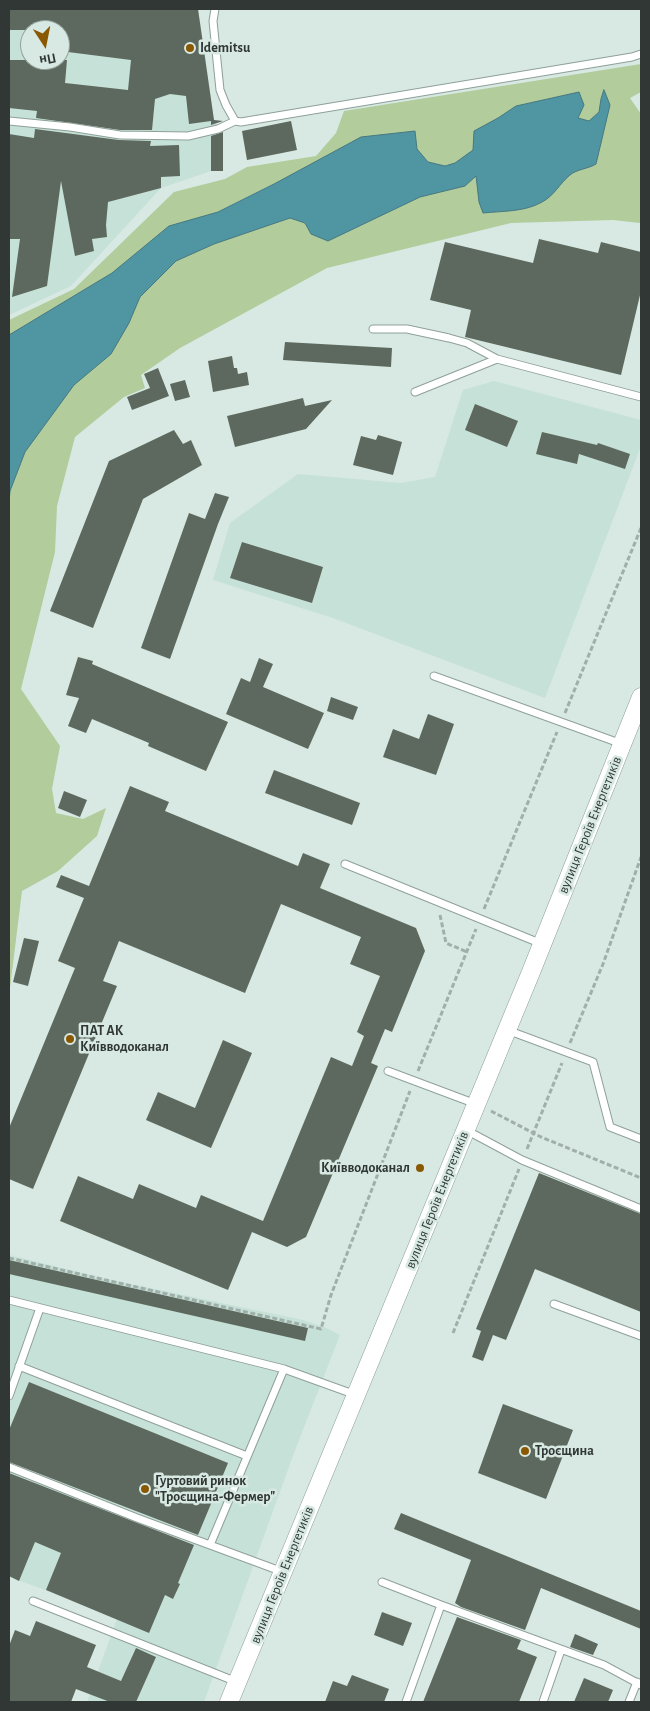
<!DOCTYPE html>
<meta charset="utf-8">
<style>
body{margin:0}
#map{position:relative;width:650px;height:1711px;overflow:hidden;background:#d7e9e2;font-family:"Alegreya Sans",sans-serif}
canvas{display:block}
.frame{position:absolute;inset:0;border:10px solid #303734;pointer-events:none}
.north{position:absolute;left:20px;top:20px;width:50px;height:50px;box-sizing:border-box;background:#d7e9e2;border:1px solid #94a29c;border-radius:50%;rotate:169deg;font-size:14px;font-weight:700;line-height:20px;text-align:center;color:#303734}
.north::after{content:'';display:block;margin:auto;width:18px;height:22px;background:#8a5801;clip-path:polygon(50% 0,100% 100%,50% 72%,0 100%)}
</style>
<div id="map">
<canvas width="650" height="1711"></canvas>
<div class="frame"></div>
<div class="north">Пн</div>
</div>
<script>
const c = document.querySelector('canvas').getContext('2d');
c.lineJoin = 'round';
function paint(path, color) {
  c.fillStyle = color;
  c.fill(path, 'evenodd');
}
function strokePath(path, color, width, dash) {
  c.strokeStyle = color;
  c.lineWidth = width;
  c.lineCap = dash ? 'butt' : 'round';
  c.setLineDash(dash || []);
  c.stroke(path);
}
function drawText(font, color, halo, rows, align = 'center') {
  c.font = font + ' "Alegreya Sans",sans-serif';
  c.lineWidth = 5;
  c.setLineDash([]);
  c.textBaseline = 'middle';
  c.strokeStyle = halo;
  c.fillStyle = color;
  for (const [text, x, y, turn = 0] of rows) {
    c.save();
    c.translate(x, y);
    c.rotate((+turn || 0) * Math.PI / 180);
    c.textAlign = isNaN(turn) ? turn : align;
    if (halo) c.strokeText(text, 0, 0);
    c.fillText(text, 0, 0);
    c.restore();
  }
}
paint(new Path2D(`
 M9 9H198L214 120 223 140V171H211L161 188 71 286 9 315ZM30 30H60V60H30Z
 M494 381 641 420V446L545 698 333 618 213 580 230 523 298 474 401 483 435 477 463 390Z
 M9 1255 106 1279 303 1320 326 1328 340 1335 294 1453 204 1702H87L118 1616 9 1577Z`), '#c6e1d7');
paint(new Path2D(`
 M641 64V92L630 98 641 114 640 223 613 220 511 223 327 268 180 348 141 375 145 388 124 397 75 437 57 506 55 552 21 689 60 746 52 789 56 813 83 819 106 808 97 836 58 871 22 891 9 996V320L74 289 174 192 225 179 247 167 316 156 336 133 344 111Z`), '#b2cc9c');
const water = new Path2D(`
 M604 90 610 105 596 164C588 169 577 169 570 175 560 183 554 196 542 202 525 212 502 211 483 213L479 202 476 176 465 186 420 197 328 241 311 234 305 223 290 218 214 244 176 261 140 297 129 323 111 354 74 385 25 452 10 491 9 503V335L112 273 169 226 218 212 274 184 361 137 415 131 417 149 428 162 445 166 455 163 473 150 474 131 498 118 516 106 579 92 584 105 578 118 589 121 599 112 601 99Z`);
paint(water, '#4f95a2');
strokePath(water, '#467981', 1);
paint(new Path2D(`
 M9 9H198L214 120 223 121 211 125V121L189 124 186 96 170 94 155 99 152 130H120L36 118 37 111 9 108V60H67L65 83 128 90 131 60 60 51V30H9Z
 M291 121 297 150 247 160 242 131Z
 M35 129 119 140 151 141 150 146 179 145 180 176 161 177V188L108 202 106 225 107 237 92 239 94 251 75 256 61 181 47 286 12 297 20 239H9V134L34 138Z
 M223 132V171H211V136Z
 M539 239 598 253 601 242 641 252V291L621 375 465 337 471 310 430 300 445 242 533 263Z
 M285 342 392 348 391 367 283 360Z
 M232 356 234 368H237L238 374 247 372 249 385 213 392 208 361Z
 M158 368 169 396 132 410 127 397 150 388 144 374Z
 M185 380 190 397 175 401 170 384Z
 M303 398 305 406 332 400 306 429 235 447 227 416Z
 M475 404 518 421 507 447 465 430Z
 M174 430 183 444 191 440 202 465 143 499 93 628 50 611 109 461Z
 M542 432 597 445 598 443 630 454 625 469 579 454 577 464 536 454Z
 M378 435 402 442 393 475 353 465 361 436 376 440Z
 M215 493 229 497 218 524 170 659 141 648 189 513 205 519Z
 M242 542 323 567 312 603 230 578Z
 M78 657 93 661 92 664 228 722 206 771 148 746 149 743 92 719 86 733 68 726 79 698 66 695Z
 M259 658 273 664 263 687 324 713 308 749 226 714 241 678 250 682Z
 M331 697 358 707 353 720 327 711Z
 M428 714 454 724 436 775 383 757 393 729 419 739Z
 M274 770 360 803 352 825 265 793Z
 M130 786 169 802 165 811 298 866 303 853 330 864 320 888 416 928 425 951 392 1032 385 1029 371 1063 378 1066 306 1237 287 1247 252 1232 228 1290 60 1221 78 1176 133 1199 139 1184 196 1208 201 1195 263 1221 331 1057 352 1066 364 1036 357 1032 380 976 350 964 361 937 281 904 245 993 119 941 103 981 117 986 33 1189 9 1179V1128L75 968 58 961 84 898 56 887 61 875 89 886Z
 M64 791 87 800 80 817 58 808Z
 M24 938 39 941 28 986 13 982Z
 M223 1040 252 1053 211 1148 146 1120 158 1092 195 1108Z
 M539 1173 641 1214V1312L535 1269 506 1340 493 1335 483 1361 472 1357 481 1331 476 1329Z
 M9 1260 308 1328 305 1341 9 1274Z
 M29 1382 228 1463 198 1535 9 1462V1430Z
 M503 1404 573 1430 546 1499 478 1473Z
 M9 1473 194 1545 178 1583 180 1584 173 1599 165 1595 149 1633 46 1590 61 1553 35 1542 19 1581 9 1576Z
 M401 1513 641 1611V1629L541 1588 525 1630 461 1607 455 1603 471 1560 394 1529Z
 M382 1612 412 1623 403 1646 374 1635Z
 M457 1617 521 1640 517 1649 537 1657 519 1702H423Z
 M36 1621 96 1645 87 1667 121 1681 136 1648 156 1657 136 1702H110L76 1689 71 1702H9V1646L15 1630 30 1636Z
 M575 1634 598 1644 593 1655 570 1647Z
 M352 1675 389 1689 384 1702H325L333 1681 347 1686Z
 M584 1678 613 1690 608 1702H574Z`), '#5d695f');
const service = new Path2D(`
 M215 9 213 21 220 90 226 105 235 121
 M9 121 70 127 120 135 188 136 218 129 235 121 241 122 632 57 641 54
 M373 329H407L449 338 467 343 497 359 641 397
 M415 392 497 359
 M434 676 622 744
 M345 864 542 944
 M507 1030 593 1062 610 1127 641 1139
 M388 1071 476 1104
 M466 1130 522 1160 641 1209
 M9 1300 284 1369 356 1395
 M554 1304 641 1336
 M19 1366 247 1456
 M9 1396 40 1308
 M9 1467 137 1518 283 1572
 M210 1545 284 1369
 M382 1582 441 1605 604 1665 641 1685
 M33 1601 237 1682
 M406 1702 441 1605
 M543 1702 561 1650
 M629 1702 637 1682`);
const tertiary = new Path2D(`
 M229 1702 531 972 641 697`);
strokePath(service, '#8fa099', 9);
strokePath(tertiary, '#8fa099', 19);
strokePath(new Path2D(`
 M565 713 641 528
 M484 909 557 732
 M440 915 446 943 467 952
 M570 1043 603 964 641 857
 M418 1071 476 929
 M491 1111 541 1137 641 1178
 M527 1149 562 1063
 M9 1258 321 1329 331 1295 410 1091
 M453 1333 519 1169`), '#a0afa9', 3, [5, 2.5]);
strokePath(service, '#fff', 7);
strokePath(tertiary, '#fff', 18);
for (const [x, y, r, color] of [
 [190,48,5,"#8a5801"],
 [70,1039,5,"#8a5801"],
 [420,1168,5,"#8a5801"],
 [525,1451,5,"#8a5801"],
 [145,1489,5,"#8a5801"]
]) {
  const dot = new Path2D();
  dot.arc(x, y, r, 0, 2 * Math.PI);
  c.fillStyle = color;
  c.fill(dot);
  strokePath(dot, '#d7e9e2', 2);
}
drawText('bold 14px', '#303734', '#d7e9e2', [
 ["Idemitsu",200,48],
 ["ПАТ АК",80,1031],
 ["Київводоканал",80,1047],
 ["Київводоканал",410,1168,"right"],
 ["Троєщина",535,1451],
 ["Гуртовий ринок",155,1481],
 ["\"Троєщина-Фермер\"",155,1497]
], 'left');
drawText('14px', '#303734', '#d7e9e2', [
 ["вулиця Героїв Енергетиків",590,825,-68],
 ["вулиця Героїв Енергетиків",437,1200,-68],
 ["вулиця Героїв Енергетиків",282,1575,-68]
]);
</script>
